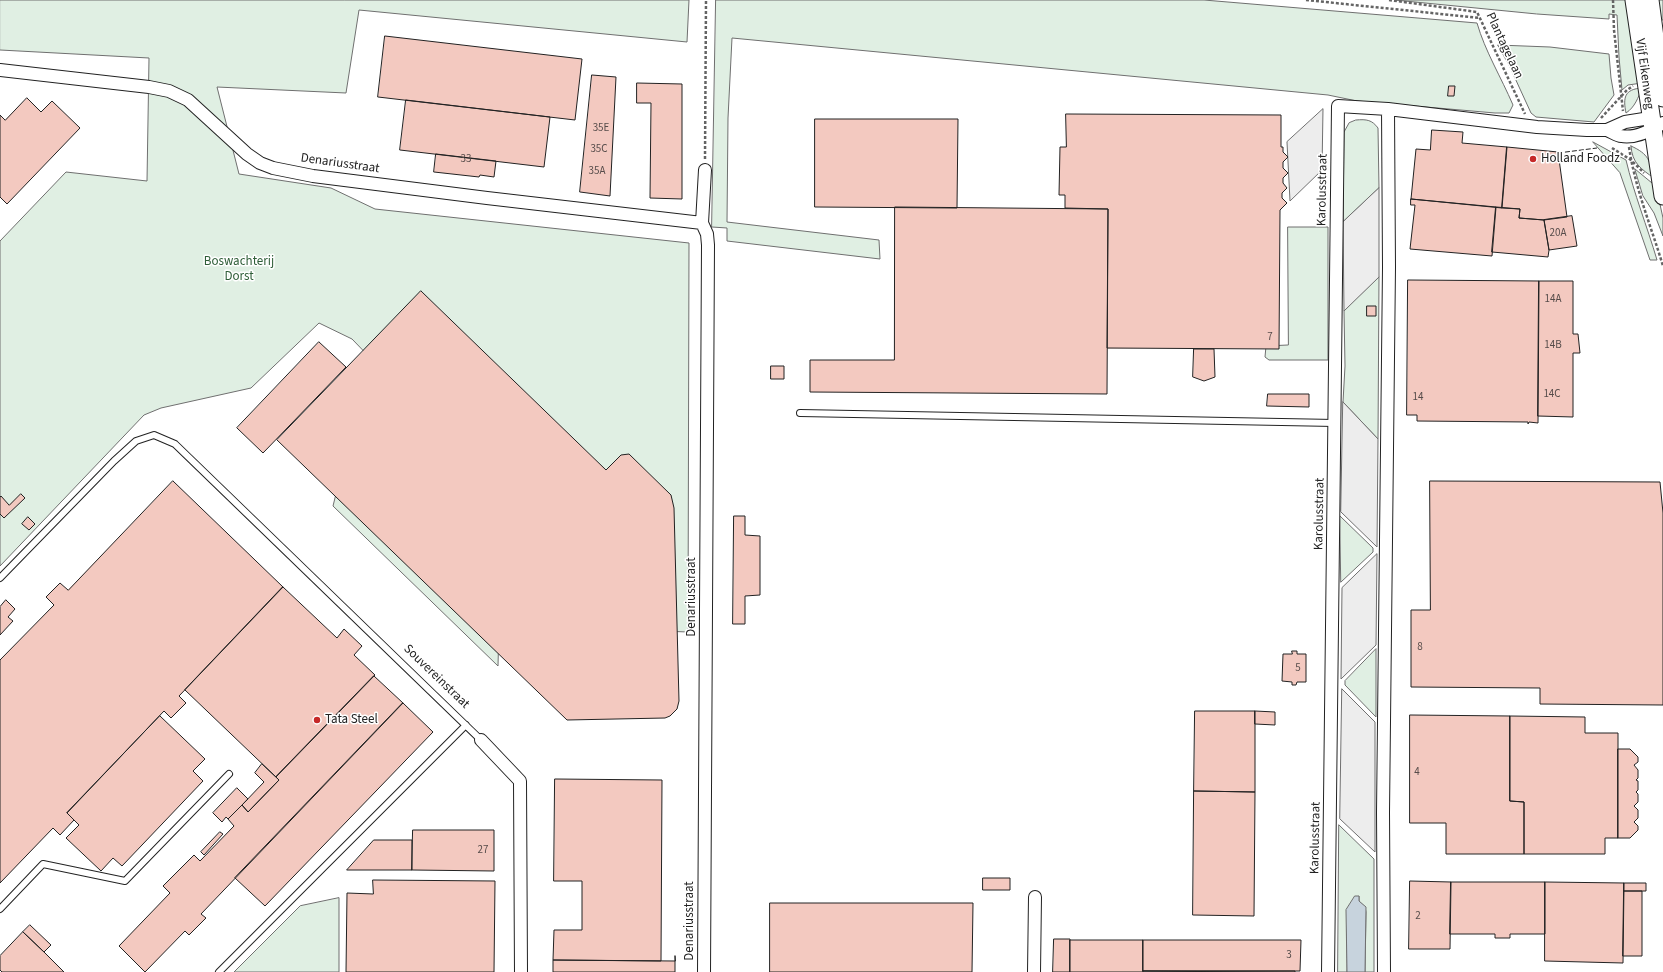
<!DOCTYPE html>
<style>
body{margin:0}
canvas{display:block;background:#fff}
</style>
<canvas width="1663" height="972"></canvas>
<script>
const c = document.querySelector('canvas').getContext('2d');
c.lineJoin = 'round';
function paint(path, color) {
  c.fillStyle = color;
  c.fill(path, 'evenodd');
}
function strokePath(path, color, width, dash) {
  c.strokeStyle = color;
  c.lineWidth = width;
  c.lineCap = dash ? 'butt' : 'round';
  c.setLineDash(dash || []);
  c.stroke(path);
}
function drawText(font, color, halo, rows, align = 'center') {
  c.font = font + ' "Source Sans 3",sans-serif';
  c.lineWidth = 3;
  c.setLineDash([]);
  c.textBaseline = 'middle';
  c.strokeStyle = halo;
  c.fillStyle = color;
  for (const [text, x, y, turn = 0] of rows) {
    c.save();
    c.translate(x, y);
    c.rotate((+turn || 0) * Math.PI / 180);
    c.textAlign = isNaN(turn) ? turn : align;
    if (halo) c.strokeText(text, 0, 0);
    c.fillText(text, 0, 0);
    c.restore();
  }
}
const green = new Path2D(`
 M0 0H689L687 42 359 10 346 93 217 87 239 174 331 188 375 209 689 243 688 632 499 625 498 666 333 506 354 421 381 369 352 339 319 323 251 388 161 408 144 415 0 566V241L66 172 147 181 149 58 0 50Z
 M716 0H1204L1477 23C1485 51 1501 77 1513 105L1509 113H1495L1357 101 1328 95 732 38 728 118 727 222 879 240 880 259 727 241V228L712 227Z
 M1395 0H1663V20L1631 17 1642 83 1628 85 1622 90 1619 57 1617 15 1609 14V19L1537 14Z
 M1498 45 1550 47 1609 54 1611 78 1614 95 1594 122 1536 117 1531 113 1509 65Z
 M1642 88C1638 98 1635 107 1626 113 1623 98 1624 89 1642 88Z
 M1356 120C1367 119 1372 120 1378 128L1379 188 1343 222 1344 132 1349 123Z
 M1593 142 1626 160C1634 194 1647 226 1657 260H1650L1620 173Z
 M1631 146C1649 154 1650 161 1654 178 1641 169 1632 163 1631 146Z
 M1635 169 1652 183 1658 184 1657 191 1663 218V236L1654 213 1643 196Z
 M1288 227H1328V360H1269L1265 357 1266 346 1288 345Z
 M1379 277 1378 439 1343 402 1345 366 1344 311Z
 M1340 516 1373 548V552L1341 582Z
 M1376 649V717L1345 685V681Z
 M1339 825 1374 859V972H1365L1366 912 1365 907 1359 901V896C1342 907 1348 953 1347 972H1338Z
 M339 898V972H234L300 906Z`);
paint(green, '#e0efe3');
strokePath(green, '#6f6f6f', 1);
const parking = new Path2D(`
 M1323 109 1322 170 1290 201 1287 142Z
 M1379 188V277L1344 311 1343 222Z
 M1343 402 1378 439 1377 547 1341 512Z
 M1377 554 1376 645 1341 679 1342 588Z
 M1342 689 1375 722V852L1340 819Z`);
paint(parking, '#ededed');
strokePath(parking, '#6f6f6f', 1);
const water = new Path2D(`
 M1355 896H1359V901L1366 907 1365 972H1347L1346 910Z`);
paint(water, '#c7d3dd');
strokePath(water, '#6f6f6f', 1);
const building = new Path2D(`
 M385 36 582 59 575 120 378 97Z
 M592 75 616 77 610 196 580 192Z
 M637 83 682 84V199L650 198 651 103H637Z
 M1449 86H1455L1454 96H1448Z
 M27 98 41 112 52 101 80 128 7 204 0 197V115L5 120Z
 M406 100 550 117 544 167 400 150Z
 M1066 114 1281 115V147H1283V152L1288 157 1283 162V168L1288 173 1283 178V183L1287 188 1282 193V198L1287 203 1280 210 1279 349 1107 348 1108 209 1065 208V195H1059L1060 147H1066Z
 M815 119H958L957 208 815 207Z
 M1432 130 1463 132 1462 143 1507 147 1502 208 1411 199 1416 149 1430 150Z
 M1507 147 1558 152 1567 217 1544 220 1519 218 1520 209 1502 208Z
 M436 154 496 161 494 177 480 175 479 177 434 172Z
 M1411 199 1496 207 1492 256 1410 249 1415 205H1411Z
 M895 207 1108 209 1107 394 810 392V360H894Z
 M1496 207 1520 209 1519 218 1544 220 1549 250 1548 257 1492 252Z
 M1572 216 1577 246 1549 250 1544 220Z
 M1408 280 1539 281 1538 423 1529 422 1528 424V422L1417 421V415H1407Z
 M1539 281H1573V334H1578L1580 353H1573V417L1538 416Z
 M421 291 606 470 621 455 629 454 671 495 674 508 679 701 677 709 670 716 665 718 567 720 277 440Z
 M1367 306H1376V316H1367Z
 M319 342 346 367 263 453 237 428Z
 M1194 349H1214L1215 377 1204 381 1193 377Z
 M771 366H784V379H771Z
 M1268 394H1309V407L1267 406Z
 M173 481 283 587 179 696 186 703 171 718 164 711 67 813 74 820 60 835 53 828 0 883V660L54 605 46 597 60 583 68 590Z
 M1430 481 1660 482 1663 513V705L1540 704V688L1411 687V610H1430Z
 M21 494 25 498 4 518 0 514V497L1 496 9 505Z
 M734 516H745V535L760 536V595L745 596V624H733Z
 M28 517 35 524 29 530 22 524Z
 M283 587 337 638 344 629 362 646 354 655 375 675 276 777 185 690Z
 M6 600 15 609 8 617 13 621 0 635V607Z
 M1292 651H1297V654H1306V682H1297L1296 685H1292V682L1282 681 1283 654H1292Z
 M374 676 403 703 201 914 206 918 189 935 185 931 145 972 119 946 170 893 163 886 194 855 200 861 234 826 228 819 242 805 248 812 279 780 276 777Z
 M403 703 433 732 265 906 235 878Z
 M1195 711H1255V792L1194 791Z
 M1255 711 1275 712V725L1255 724Z
 M1410 715 1510 716V801L1524 802V854H1446V823H1410Z
 M160 716 205 759 193 771 203 781 122 866 113 858 101 871 66 838 79 825 67 813Z
 M1510 716 1585 717V733H1618V838H1605V854H1524V802L1510 801Z
 M1618 749H1630L1638 757V762L1634 765 1638 770V778L1636 780 1638 781V790L1636 792 1638 794V802L1634 806 1638 810V818L1634 822 1638 826V830L1630 838H1618Z
 M262 764 279 780 248 812 242 805 264 782 255 773Z
 M555 779 662 780 661 961 553 960 554 930H582V881H554Z
 M237 788 248 799 228 819 226 817 222 822 213 813Z
 M1194 791 1255 792 1254 916 1193 915Z
 M413 830H494V871L412 870Z
 M220 832 223 834 204 855 201 852Z
 M374 840H412V870H347Z
 M983 878H1010V890H983Z
 M373 880 495 881 494 972H346L347 893 373 894Z
 M1410 881 1451 882 1450 949H1409Z
 M1451 882H1545V934H1510V938H1495V934H1450Z
 M1545 882 1624 883 1623 963 1545 961Z
 M1624 883H1646V891H1624Z
 M1624 891H1642V956H1623Z
 M770 903H973L972 972H770Z
 M30 925 51 945 44 952 23 932Z
 M23 932 44 952 64 972H2L0 970V956Z
 M1054 939H1070V972H1053Z
 M1070 940H1143V972H1070Z
 M1143 940H1301L1300 971H1143Z
 M675 956V972H553V960L675 961Z
 M1143 971H1295V972Z`);
paint(building, '#f3c9c0');
strokePath(building, '#222', 1);
const service = new Path2D(`
 M800 413 1335 423
 M0 578 114 461 136 441 154 435 175 444 481 740
 M0 909 43 864 125 881 229 774
 M219 972 466 725`);
const minor = new Path2D(`
 M0 70 149 87 169 91 188 100 247 154 260 163 273 168 313 176 487 198 702 223
 M1607 130C1612 132 1617 136 1621 136 1635 139 1652 130 1663 123
 M481 740 520 781 521 972
 M704 972 708 245 707 234 702 223 705 170
 M1034 972 1035 897
 M1328 972 1338 106 1388 109
 M1384 972 1383 812 1389 267 1388 109 1537 127 1587 130H1607L1625 122 1650 118`);
const secondary = new Path2D(`
 M1634 0 1663 196
 M1650 0 1663 98`);
strokePath(service, '#222', 8);
strokePath(minor, '#222', 14);
strokePath(secondary, '#222', 19);
strokePath(new Path2D(`
 M1306 0 1480 18
 M1389 0 1477 12 1525 114
 M1613 0 1614 30 1623 111
 M1601 118 1627 90 1633 86
 M1629 147C1635 188 1651 226 1663 266
 M1612 148 1631 160 1644 173
 M705 159 706 0`), '#646464', 2.5, [3, 2]);
strokePath(service, '#fff', 6);
strokePath(minor, '#fff', 12);
strokePath(secondary, '#fff', 17);
strokePath(new Path2D(`
 M1558 153 1597 148`), '#222', 1, [5, 2]);
for (const [x, y, r, color] of [
 [1533,159,4,"#c62828"],
 [317,720,4,"#c62828"]
]) {
  const dot = new Path2D();
  dot.arc(x, y, r, 0, 2 * Math.PI);
  c.fillStyle = color;
  c.fill(dot);
  strokePath(dot, '#fff', 1.5);
}
drawText('11px', '#564c4a', null, [
 ["35E",601,129],
 ["35C",599,150],
 ["33",466,160],
 ["35A",597,172],
 ["20A",1558,234],
 ["14A",1553,300],
 ["7",1270,338],
 ["14B",1553,346],
 ["14C",1552,395],
 ["14",1418,398],
 ["8",1420,648],
 ["5",1298,669],
 ["4",1417,773],
 ["27",483,851],
 ["2",1418,917],
 ["3",1289,956]
]);
drawText('13px', '#222', '#fff', [
 ["Plantagelaan",1504,46,65],
 ["Vijf Eikenweg",1644,74,82],
 ["Denariusstraat",340,164,8],
 ["Karolusstraat",1323,190,-89],
 ["Karolusstraat",1320,514,-89],
 ["Denariusstraat",692,597,-90],
 ["Souvereinstraat",436,677,44],
 ["Karolusstraat",1316,838,-89],
 ["Denariusstraat",690,921,-90]
]);
drawText('13px', '#222', '#fff', [
 ["Holland Foodz",1541,159],
 ["Tata Steel",325,720]
], 'left');
drawText('13px', '#2f5e38', '#fff', [
 ["Boswachterij",239,262],
 ["Dorst",239,277]
]);
</script>
